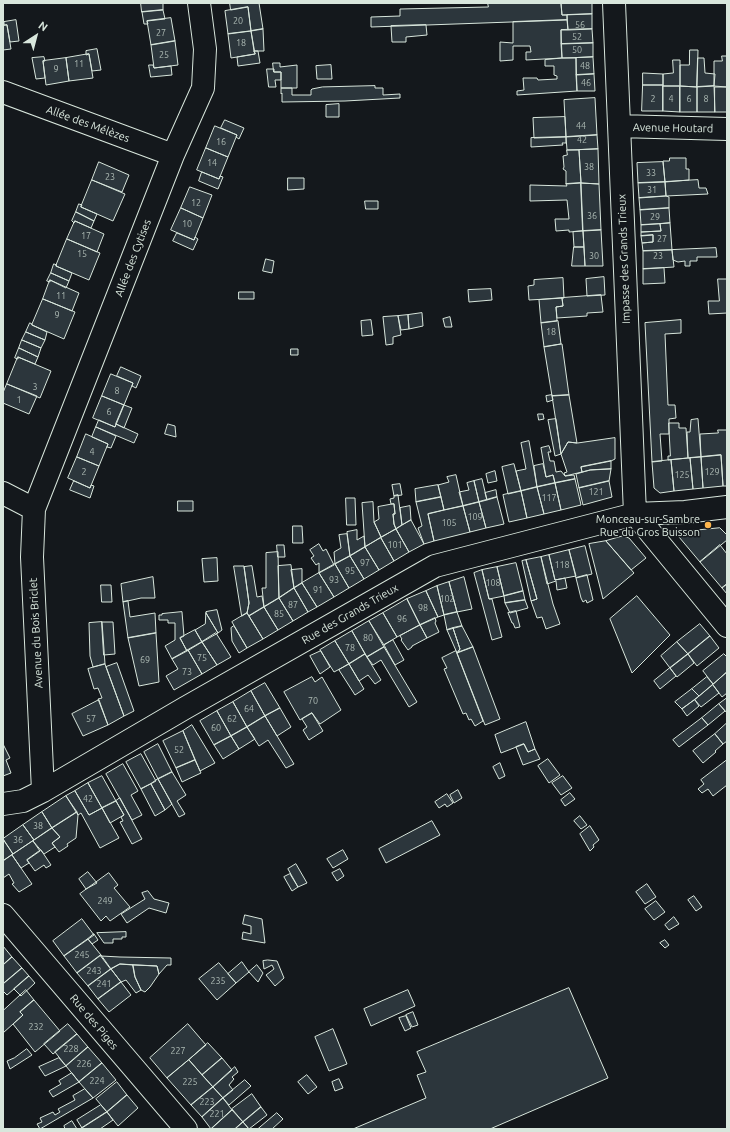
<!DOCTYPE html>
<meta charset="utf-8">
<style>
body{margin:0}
#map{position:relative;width:730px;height:1132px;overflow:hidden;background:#14181c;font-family:Ubuntu,sans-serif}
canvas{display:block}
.frame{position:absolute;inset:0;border:4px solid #d8e6dc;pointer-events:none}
.north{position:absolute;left:16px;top:16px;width:40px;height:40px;-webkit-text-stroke:3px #14181c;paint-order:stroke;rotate:36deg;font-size:11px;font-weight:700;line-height:16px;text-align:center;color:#d8e6dc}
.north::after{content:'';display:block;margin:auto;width:14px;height:18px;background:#d8e6dc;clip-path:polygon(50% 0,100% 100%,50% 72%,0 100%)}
</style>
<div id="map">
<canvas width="730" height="1132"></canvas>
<div class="frame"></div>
<div class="north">N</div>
</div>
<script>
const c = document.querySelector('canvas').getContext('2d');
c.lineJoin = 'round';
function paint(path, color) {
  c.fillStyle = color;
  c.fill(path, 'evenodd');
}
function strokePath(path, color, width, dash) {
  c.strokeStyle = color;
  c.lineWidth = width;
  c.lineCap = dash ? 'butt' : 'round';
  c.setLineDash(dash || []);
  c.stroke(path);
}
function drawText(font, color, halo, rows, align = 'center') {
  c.font = font + ' Ubuntu,sans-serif';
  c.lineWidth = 3;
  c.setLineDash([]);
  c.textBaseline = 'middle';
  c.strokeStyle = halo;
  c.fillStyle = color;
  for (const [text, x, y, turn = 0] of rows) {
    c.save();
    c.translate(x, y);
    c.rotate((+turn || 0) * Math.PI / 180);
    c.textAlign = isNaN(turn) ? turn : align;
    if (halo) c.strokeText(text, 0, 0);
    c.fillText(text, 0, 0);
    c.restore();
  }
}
const building = new Path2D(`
 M141 3H163V10L142 12Z
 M230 3H259L263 29 251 31 248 7 231 10Z
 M488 3H561L562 15H567V20L371 27V17L400 16V9L488 7Z
 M592 3V14L562 15 561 4Z
 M248 7 251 31 228 34 225 11Z
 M163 10 165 19 147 21 148 24H144L142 12Z
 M592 14V29L568 30 567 15Z
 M171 18 175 41 151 45 147 21Z
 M16 20 19 41 10 42 7 25H4V22Z
 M567 20 568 30H561L562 58 526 60V52H531L530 46H513V60L500 61V42L513 43V22Z
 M7 25 11 49 3 50V26Z
 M426 25 427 35 406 37V42H392L391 26Z
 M263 29 264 51H254L251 31Z
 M592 29 593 43 561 44V30Z
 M250 31H251L255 54 231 58 228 34Z
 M175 41 178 65 154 68 151 45Z
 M593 43V57L562 58 561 44Z
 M97 49 101 70 92 71 89 54 86 55V51Z
 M690 50H698L697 87 680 86V65H689Z
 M254 51H258L260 63 238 66 237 57 255 54Z
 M89 54 93 78 69 81 66 58Z
 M722 56H727V87L714 86V61H722Z
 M44 57 45 61H43L45 78 36 79 32 58Z
 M593 57 594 74 576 75V58Z
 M66 58 69 81 46 85 43 61Z
 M562 58H576L577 91 517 95V91L524 90 523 78H537L538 80 557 79V76L554 75V66H545V60Z
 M698 58H704L705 73 715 74 714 86 697 87Z
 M673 60H680V86H663V74L673 73Z
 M273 63H280V67L297 65V88H281V72H274Z
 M149 65H153L154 68 171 66 172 75 151 77Z
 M331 65 332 79H317L316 66Z
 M267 69H274V72H281V80H275L276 87H269Z
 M643 73 663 74V85H643Z
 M594 74 595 91H577L576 75Z
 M643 85H663V111H642Z
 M375 86V88H383V95L400 94V98L345 101 282 102V93L281 94V88H292V95H311V90L312 89 322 87Z
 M663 86H680V112L663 111Z
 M680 86 697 87V112H680Z
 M714 86 715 112H697V87Z
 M715 87H727V112H715Z
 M595 98 597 135 566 137 564 100Z
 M339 104V117H326V105Z
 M565 117 566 137 534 138 533 118Z
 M225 120 244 128 239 139 236 137 237 135 221 128Z
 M215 126 237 135 228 157 206 148Z
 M597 135 598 149 567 150 566 137Z
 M566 137V143H562L563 145 531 147V138Z
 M206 148 228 157 219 179 197 170Z
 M598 149 599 184 581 183 579 150Z
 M567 150H579L581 183 566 184V171L563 169 564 167 563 156 567 155Z
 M670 158H686V169H689V180L665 182 663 161H669Z
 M99 162 129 175 122 192 92 180Z
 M663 162 665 182 638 183 637 163Z
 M202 172 219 179 220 176 223 177 218 189 199 181Z
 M288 178H304V189L288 190Z
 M92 180 125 194 113 221 81 207Z
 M698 180 699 188H706L708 194 666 196 665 182Z
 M665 182 666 196 639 198 638 183Z
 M581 183 599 184 601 230 583 231Z
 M581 183 583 231 569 232V230L556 231 555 219H569L567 200 530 201V185L567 186 566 184Z
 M190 187 212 195 203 218 181 208Z
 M666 196 669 197V208L640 210 639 198Z
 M365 201H378V209H366Z
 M79 204 82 205 81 207 97 214 94 221 76 212Z
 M181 208 203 218 194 240 171 230Z
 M669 208 670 223 641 225 640 210Z
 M76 212 94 221 91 228 75 221 74 223 72 221Z
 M75 221 104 234 97 252 67 239Z
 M670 223 672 250 643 251 642 243 653 242V235L641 236V232L661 231 660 224Z
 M660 224 661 231 641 232V225Z
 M601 230 603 266H585L583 231Z
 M583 231 584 247H574L573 232Z
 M177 233 194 240 195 237 198 239 193 250 173 241Z
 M653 235V242L642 243 641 236Z
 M67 239 100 253 89 280 56 266Z
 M574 247H584L585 266H572Z
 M716 248 717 257H697V261H690V266H685V261L678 262 673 260 672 250Z
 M672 250 674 267 643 269V251Z
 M266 259 274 261 272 273 263 271Z
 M54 264 57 265 56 266 72 273 69 281 51 273Z
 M664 268 665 283 643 284V269Z
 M51 273 69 281 66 288 50 280V282L47 281Z
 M604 277 605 295 587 296 586 279Z
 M563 278 564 298 529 300 528 286 534 285V280Z
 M718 279H727V313L709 314 708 301H719Z
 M50 280 79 293 72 311 43 299Z
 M491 289 492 300 469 302 468 290Z
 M239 292H254V299H239Z
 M601 295 603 312 587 313V316L557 318 556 307 563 306 562 298Z
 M562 298 563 306 556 307 557 321 541 323 539 300Z
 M43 299 75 312 64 339 32 325Z
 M422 313 423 326 409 329 408 315Z
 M408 315 409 329 401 330 398 316Z
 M398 316 401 335 393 337V344L386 345 383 317Z
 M450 317 452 327H445L443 319Z
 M371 320 373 335 362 336 361 321Z
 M681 320V333L665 334 668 405H675L676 418 669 419V434H660L662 461 652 462 645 323Z
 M558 321 561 344 544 347 541 323Z
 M30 323 32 324V325L47 332 45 340 26 332Z
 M26 332 45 340 41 348 22 340Z
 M22 340 41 348 38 357 19 348Z
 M561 344H562L569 395 552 396 544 347Z
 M19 348 38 357 35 364 18 357V359L15 358Z
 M291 349H298V355H291Z
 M18 357 51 371 40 398 7 384Z
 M121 367 141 376 136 388 132 386 133 383 117 376Z
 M111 374 133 383 124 405 102 396Z
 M7 384 37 396 29 414 3 403V393Z
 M552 395 553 400 547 402 546 396Z
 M569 395 577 443 568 442 561 454 552 396Z
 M102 396 124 405 115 427 93 418Z
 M124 405 132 408 124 428 116 424Z
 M538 414H543L544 419 539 420Z
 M556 419 561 454 555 456 548 420Z
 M698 419 701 457 688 458 687 432H690L691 420Z
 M99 420 115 427 116 424 138 434 134 443 96 427Z
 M669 423H679V428H686L688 458 668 460V456H670Z
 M168 424 175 426 176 437 165 434Z
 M96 427 116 436 111 448 107 447 108 444 92 437Z
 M718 430H727V486H723L721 455 701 457 700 434 718 433Z
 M86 434 108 444 99 466 77 457Z
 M615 438V459L611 461 581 467 582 472 565 476 564 473 567 472 561 454 568 442 577 443Z
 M529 441 537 487 521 491 516 471 526 469 521 443Z
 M549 446 551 452H548L550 461H554L556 472 561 471 565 476 574 475 575 479 555 483 553 475 546 477 541 448Z
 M721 455 723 486 703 488 701 457Z
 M77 457 99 466 90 488 68 478Z
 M701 457 703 488 693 489 690 458Z
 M688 458H690L693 489 674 491 671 460Z
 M671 460 674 491 660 493 654 488 652 462Z
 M611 461V469L590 470 582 472 581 467Z
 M514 464 521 491 508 494 502 467Z
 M543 464 546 477 553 475 555 483 537 487 534 466Z
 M611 469 609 481 579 488 576 474 590 470Z
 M495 471 497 481 488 483 486 474Z
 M456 475 463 506 444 510 438 485 449 482 447 477Z
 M482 479 487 500 479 502 474 481Z
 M575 479 581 505 561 510 555 483Z
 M74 481 90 488 91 485 94 486 90 498 70 490Z
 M474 481 479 502 463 506 459 492 469 490 467 483Z
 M609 481 612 497 583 505 579 488Z
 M555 483 561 510 544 514 537 487Z
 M400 484 402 495 394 496 392 485Z
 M438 485 441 497 416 502 415 489Z
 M537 487 544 514 527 518 521 491Z
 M496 490 497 497 487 500 485 493Z
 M521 491 527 518 509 522 503 495Z
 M398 495 402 525 396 529 394 524 393 514H395L394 504H391L390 499 394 498V496Z
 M441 497 444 510 428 514 434 541 424 544 418 528 422 526 416 502Z
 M497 497 504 524 486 528 479 502Z
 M346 498H355L356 525H347Z
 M178 501H193V511H178Z
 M373 502 374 522 381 537 365 547 362 503Z
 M479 502 486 528 470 532 463 506Z
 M394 504 395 514H393L394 524 396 529 381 537 374 522 379 519 378 507Z
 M410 506 411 520 402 525 400 508Z
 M463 506 470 532 434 541 428 514Z
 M411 520 424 544 409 552 396 529Z
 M293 526H302L303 543H293Z
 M720 528 727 535V540L700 562 679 537 681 532Z
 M396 529 409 552 394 561 381 538Z
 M357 530V540L364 536 365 547 350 556 347 532Z
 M347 534 350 556 335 564 334 552 341 548 339 535Z
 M623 536 629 538 646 558 631 570 606 541Z
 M381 538 394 561 379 570 365 547Z
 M606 541 634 573 603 599 589 544Z
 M319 544 323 551 326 549 334 565 319 573V563L316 565 311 558 314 556 310 550Z
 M277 545H284L285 557H278Z
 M720 545 727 554V584L722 588 700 562Z
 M585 546 592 574 576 578 569 550Z
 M365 547 379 570 364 579 350 556Z
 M569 550 576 576 555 580 549 555Z
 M278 552 279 598 264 607 262 588H266V553Z
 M549 555 555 580 565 578 567 588 557 590 556 581 547 584 541 557Z
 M350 556 364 579 349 588 335 564Z
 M541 557 553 604 560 624 546 629 542 617 537 618 531 601 537 599 526 560Z
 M217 558 218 581 204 582 202 559Z
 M526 560 537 599 531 601 522 561Z
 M516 563 523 591 504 596 497 567Z
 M335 564 349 588 334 597 319 573Z
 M291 565 294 588 279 598 278 566Z
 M234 566H244L249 603 247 613 242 616Z
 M252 566 257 597 262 596 264 607 249 616 247 613 249 603 244 567Z
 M497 567 504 596 489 599 482 570Z
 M302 569V583L294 588 291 570Z
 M482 570 489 599H492L502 637 492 640 474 573Z
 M319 573 334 597 317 607 302 583Z
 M587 575 593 600 587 603 586 600 583 602 581 598 576 578Z
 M153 577 155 598H141L123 602 121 584Z
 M464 577 472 609 457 612 449 582Z
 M449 582 457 612 444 615 437 586Z
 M302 583 317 607 308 612 294 588Z
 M727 584V594L722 588Z
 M101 585H111L112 602H102Z
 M437 586 444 615 438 617 426 591Z
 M294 588 308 612 293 621 279 598Z
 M426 591 438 617 420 625 407 599Z
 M523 591 525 600 505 603 504 596Z
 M637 596 670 635 632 673 610 619Z
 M279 598 293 621 278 630 264 607Z
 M407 599 420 625 397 637 383 613Z
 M525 600 528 608 510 613 505 603Z
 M128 601 130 617 155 613 156 633 128 638 123 602Z
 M264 607 278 630 263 639 249 616Z
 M217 610 222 630 218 633 206 613V612Z
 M516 611 520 627 515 628 513 623H512L508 613Z
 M182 612 184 636 180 638 187 651 172 659 165 646 175 640V623H168V620H159V615H162V614Z
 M457 612 462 626 447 630 444 615Z
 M206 613 218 633 202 642 195 630 205 624Z
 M247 613 263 639 247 648 232 622Z
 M383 613 397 637 384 645 369 621Z
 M435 618 436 621 435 623 439 632 427 638 420 625Z
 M369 621 384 647 367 657 352 631Z
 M102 622H113L115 654 104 655Z
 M102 622 105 664 93 667 90 656 89 623Z
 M700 624 710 636 688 654 677 642Z
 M420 625 427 638 412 646V647L408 650 401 640 402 639 400 636Z
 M234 626 247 648 239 653 232 641 231 628Z
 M462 626 473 647 457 653 460 649 453 628Z
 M453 628 460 649 457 653 447 630Z
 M195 630 202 642 187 651 180 638Z
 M352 631 365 654 349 664 335 641Z
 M156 633 159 682 139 686 128 638Z
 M216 633 231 657 217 665 202 642Z
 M710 636 719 648 697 666 688 654Z
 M393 640 404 660 395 665 384 645Z
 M335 641 349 664 334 672 320 650Z
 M202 642 217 665 202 674 188 650Z
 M677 642 688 654 670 668 661 656Z
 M384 647 417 702 409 707 381 660 373 665 367 657Z
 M473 647 500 719 485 725 457 653Z
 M188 650 202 674 174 690 166 676 178 669 172 659Z
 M321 651 330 667 320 674 310 656Z
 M456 651 483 721 475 726 471 719 469 720 466 713 463 714 444 669 447 668 442 658Z
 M365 654 381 680 375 684 368 675 359 681 349 664Z
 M688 654 694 663 677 677 670 668Z
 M724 654 727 657V672L713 684 703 671Z
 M117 663 134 711 124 716 106 667Z
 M105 664 124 716 108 725 98 699 102 698 98 688 94 689 88 669Z
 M349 664 364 689 355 695 339 670Z
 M670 668 676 676 660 689 654 681Z
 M727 672V693L722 697 713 685Z
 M312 677 315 682 322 677 341 710 320 724 312 713 300 720 284 692Z
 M707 677 713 684 699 696 692 689Z
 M265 683 280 708 265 716 251 691Z
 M713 685 719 693 701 707 695 700Z
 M692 689 699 696 682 709 675 702Z
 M251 691 265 716 247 727 233 702Z
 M727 698V713L719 704Z
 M99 700 108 725 83 736 72 714Z
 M695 700 699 706 687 716 682 709Z
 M233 702 247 727 231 736 217 711Z
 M719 704 725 711 708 725 702 718Z
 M280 708 291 727 277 736 265 716Z
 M217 711 231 736 214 745 200 721Z
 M312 713 323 731 309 740 303 730 307 727 302 719Z
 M265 716 294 764 286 768 268 740 259 746 247 727Z
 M702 718 708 725 679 747 673 740Z
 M526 722 535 749 528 752 524 744 501 753 495 735Z
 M727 723V741L723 744 715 734Z
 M192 725 215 763 200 771 183 731Z
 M247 727 255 739 239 749 231 736Z
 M183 731 195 760 176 768 163 741Z
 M715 734 723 744 715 751 716 752 703 763 693 751Z
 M231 736 239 749 223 759 214 745Z
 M3 744 10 758 6 760 11 773 3 776Z
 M158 744 172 772 158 779 144 752Z
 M524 744 528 752 535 749 540 759 523 765 516 747Z
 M141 754 156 781 141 789 126 762Z
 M548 759 560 775 549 783 538 766Z
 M195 760 201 773 182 782 176 768Z
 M727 760V785L713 796 708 789 702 793 698 789 704 784 701 780Z
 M500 763 505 776 499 779 493 767Z
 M123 764 138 791 131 795 142 815 132 820 106 774Z
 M172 772 186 795 177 801 185 814 179 817 158 779Z
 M102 776 116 801 102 808 88 783Z
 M563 776 572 788 561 795 552 783Z
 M158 779 172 804 165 810 151 784Z
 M88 783 102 808 89 815 75 791Z
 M151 784 165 810 155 816 141 789Z
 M458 790 462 798 454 803 450 795Z
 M75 791 89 815 102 808 119 838 100 848 81 813 78 815 66 796Z
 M570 793 575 799 565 806 561 800Z
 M447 794 453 803 447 807 445 804 439 808 435 802Z
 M66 796 77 812 52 828 42 812Z
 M120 798 142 839 132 844 120 822 123 821 121 817 124 815 116 801Z
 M116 801 124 815 110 823 102 808Z
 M42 812 52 828 34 840 23 825Z
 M77 812 78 815 76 838 67 844 68 846 59 852 52 843 60 837 52 828Z
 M580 816 587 825 581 829 574 821Z
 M432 821 440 835 386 863 379 849Z
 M23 825 34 840 13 854 3 839Z
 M590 826 599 840 593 845 594 847 590 851 580 834Z
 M52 828 60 837 52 843 55 847 44 854 33 841Z
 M3 839 13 854 3 861Z
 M33 841 40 851 27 860 29 863 21 868 12 855Z
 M41 850 51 865 46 868 44 865 35 871 27 860Z
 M343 850 348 859 333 868 327 859Z
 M12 855 32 884 19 892 12 884 14 883 9 874 3 878V861Z
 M296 864 307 883 298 887 288 869Z
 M340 869 344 876 337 881 332 873Z
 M88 872 97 883 86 889 79 879Z
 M109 873 118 885 114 888 130 907 110 921 106 916 101 921 80 894Z
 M290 874 298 887 292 891 284 877Z
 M647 884 656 897 645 904 636 892Z
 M148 891 154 899 169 903 166 913 149 908 127 923 121 914 145 899 142 893Z
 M694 896 702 907 696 911 688 900Z
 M656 901 665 912 654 920 645 909Z
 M245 915 262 919 265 943 242 939 243 932 251 934V926L243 924Z
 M674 917 679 924 669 930 665 925Z
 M82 919 94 935 64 956 53 941Z
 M126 932V937H122V939H113V943H104L97 933Z
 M94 934 98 940 92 944 88 939Z
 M88 939 101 955 77 973 64 956Z
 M665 940 669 945 665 948 660 943Z
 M3 946 12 957 3 965Z
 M101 955 111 969 88 986 77 973Z
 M101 956 120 957 171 958V965H167L159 974 157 966 120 964 111 969Z
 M12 957 22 968 3 984V965Z
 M268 960 277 961 284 978 275 986 266 975 274 969 272 965 264 969 263 961Z
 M242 962 249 972 236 983 228 974Z
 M219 963 236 983 217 1000 199 979Z
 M120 964 133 965 135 977 141 990 136 993 126 980 121 982 111 969Z
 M133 965 157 966 159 974 150 987 145 992 141 990 135 977Z
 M257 965 263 973 258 982 249 972Z
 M22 968 29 976 7 995 3 991V984Z
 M111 969 121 982 98 999 88 986Z
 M29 976 35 983 21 996 14 989Z
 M121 982 131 995 109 1012 98 999Z
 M569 988 608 1078 490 1129H353L426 1098 417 1075 426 1072 417 1052Z
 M26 990 34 1000 20 1012 23 1015 3 1033V1011Z
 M408 990 415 1006 371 1026 364 1009Z
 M34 1000 60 1031 35 1052 13 1024 23 1015 20 1012Z
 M413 1012 418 1025 412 1027 406 1015Z
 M406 1016 411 1028 405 1031 399 1018Z
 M68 1024 77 1034 53 1054 44 1044Z
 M188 1024 206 1045 167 1078 150 1058Z
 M333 1029 347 1064 329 1071 315 1037Z
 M77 1034 88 1047 66 1066 55 1052Z
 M208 1043 222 1058 202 1075 189 1060Z
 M88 1047 102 1063 79 1082 66 1066Z
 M27 1049 32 1055 10 1069 7 1061 14 1058Z
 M59 1058 66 1066 45 1076 39 1067Z
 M222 1058 232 1070 213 1087 202 1075Z
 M189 1060 213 1087 191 1105 167 1078Z
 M102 1063 116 1080 93 1098 79 1082Z
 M235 1067 238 1072 232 1077 234 1079 229 1085 233 1090 223 1098 213 1087Z
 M72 1073 79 1082 53 1097 49 1091 61 1084 59 1081Z
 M307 1075 317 1087 308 1094 298 1082Z
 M339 1079 343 1088 335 1091 332 1082Z
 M245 1080 251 1086 229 1105 223 1098Z
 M117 1082 127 1095 107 1112 96 1099Z
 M213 1087 223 1098 202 1117 191 1105Z
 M85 1089 93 1098 40 1129 37 1124 42 1122 40 1118 53 1112 55 1115 60 1112 58 1109 75 1100 73 1096Z
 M252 1094 261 1107 243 1122 232 1109Z
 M127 1095 138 1108 118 1126 107 1112Z
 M223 1098 232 1110 211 1129 202 1117Z
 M101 1105 107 1112 82 1128 77 1120Z
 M261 1107 267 1115 249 1129 243 1122Z
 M232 1110 243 1122 235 1129H211Z
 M107 1112 113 1120 100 1129H80Z
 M277 1113 283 1119 272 1129H258Z
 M72 1121 77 1129H65L64 1126Z
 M243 1122 249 1129H235Z`);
paint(building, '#2c363c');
strokePath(building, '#d8e6dc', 1);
const minor = new Path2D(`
 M614 3 635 514 727 626
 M3 92 173 155
 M619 126 727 129
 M3 493 34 509 32 557 43 791
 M34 509 173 155 203 88 205 49 199 3
 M3 804 23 801 43 791 185 708 435 566 635 514 685 512 727 507
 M3 915 186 1129`);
strokePath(minor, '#d8e6dc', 24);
strokePath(minor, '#14181c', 22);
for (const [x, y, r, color] of [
 [708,525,4,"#ffb74d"]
]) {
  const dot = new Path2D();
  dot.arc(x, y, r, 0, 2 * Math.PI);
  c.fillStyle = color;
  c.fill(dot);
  strokePath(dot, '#14181c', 1.5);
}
drawText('9px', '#adbab4', null, [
 ["20",238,21],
 ["56",580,25],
 ["27",161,33],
 ["52",577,37],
 ["18",241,43],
 ["50",577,50],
 ["25",164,55],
 ["11",79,64],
 ["48",585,66],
 ["9",56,69],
 ["46",586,83],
 ["2",653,99],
 ["4",671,99],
 ["6",689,99],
 ["8",706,99],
 ["44",581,126],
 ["42",582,140],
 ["16",221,142],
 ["14",212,163],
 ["38",589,167],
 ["33",651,173],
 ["23",110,177],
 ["31",652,190],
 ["12",196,203],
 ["36",592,216],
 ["29",655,217],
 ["10",187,224],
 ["17",86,236],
 ["27",662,239],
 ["15",82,254],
 ["30",594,256],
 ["23",658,256],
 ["11",61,296],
 ["9",57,315],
 ["18",551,332],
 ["3",35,387],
 ["8",117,391],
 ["1",19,400],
 ["6",109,412],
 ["4",92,452],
 ["2",84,472],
 ["129",712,472],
 ["125",682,475],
 ["121",596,492],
 ["117",549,498],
 ["109",475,517],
 ["105",449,523],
 ["101",395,545],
 ["97",365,563],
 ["118",562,565],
 ["95",350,571],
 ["93",334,580],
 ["108",493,583],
 ["91",318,590],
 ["102",447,599],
 ["87",293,605],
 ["98",423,608],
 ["85",279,614],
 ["96",402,619],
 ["80",368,638],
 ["78",350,648],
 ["75",202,658],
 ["69",145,660],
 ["73",187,672],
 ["70",313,701],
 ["64",249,709],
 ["57",91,719],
 ["62",232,719],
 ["60",216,728],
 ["52",179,750],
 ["42",88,799],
 ["38",38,826],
 ["36",18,840],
 ["249",105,901],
 ["245",82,955],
 ["243",94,971],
 ["235",218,981],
 ["241",104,984],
 ["232",36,1027],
 ["228",71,1049],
 ["227",178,1051],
 ["226",84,1064],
 ["224",97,1081],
 ["225",190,1082],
 ["223",207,1102],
 ["221",217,1114]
]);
drawText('11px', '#d8e6dc', '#14181c', [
 ["Allée des Mélèzes",88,124,20],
 ["Avenue Houtard",673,128,1],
 ["Allée des Cytises",133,258,-69],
 ["Impasse des Grands Trieux",624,259,-92],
 ["Rue des Grands Trieux",350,614,-30],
 ["Avenue du Bois Briclet",36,633,-93],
 ["Rue des Piges",94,1022,50]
]);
drawText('11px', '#d8e6dc', '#14181c', [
 ["Monceau-sur-Sambre",700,519],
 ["Rue du Gros Buisson",700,532]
], 'right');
</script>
